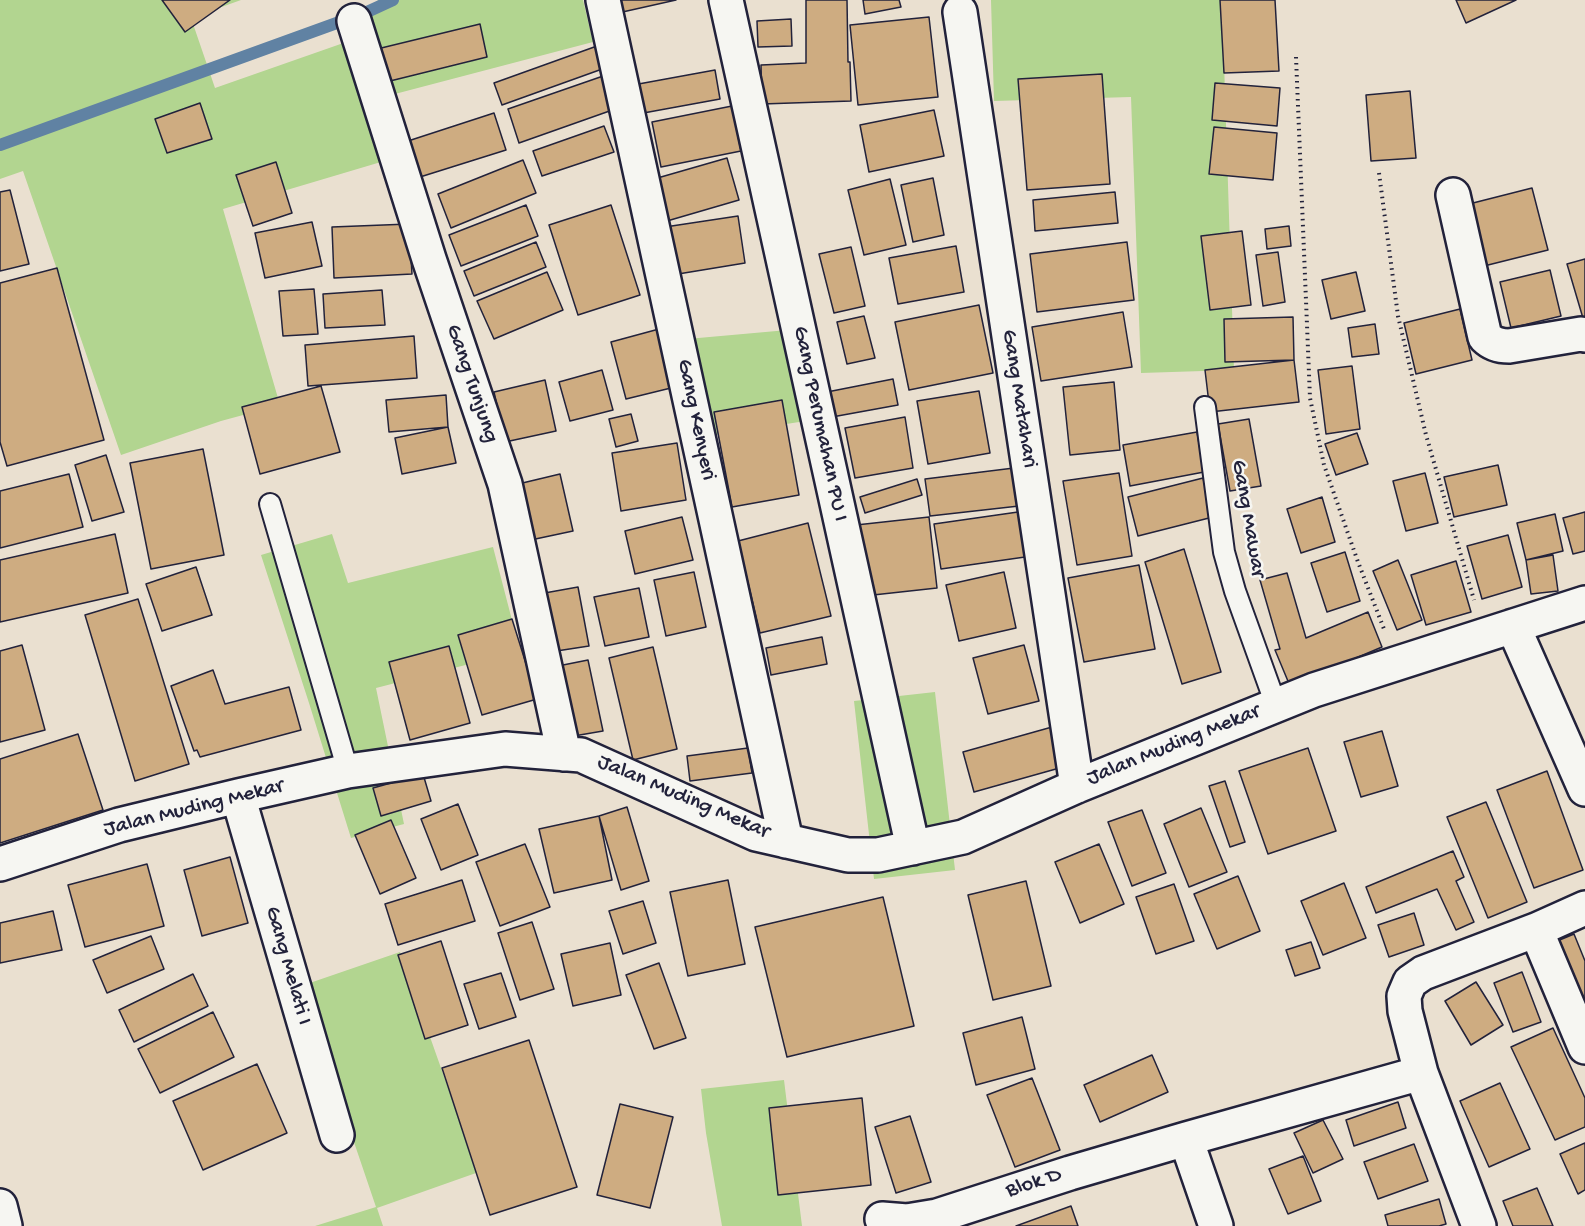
<!DOCTYPE html>
<style>
body{margin:0}
canvas{display:block;background:#eae0d0}
</style>
<canvas width="1585" height="1226"></canvas>
<script>
const c = document.querySelector('canvas').getContext('2d');
c.lineJoin = 'round';
function paint(path, color) {
  c.fillStyle = color;
  c.fill(path, 'evenodd');
}
function strokePath(path, color, width, dash) {
  c.strokeStyle = color;
  c.lineWidth = width;
  c.lineCap = dash ? 'butt' : 'round';
  c.setLineDash(dash || []);
  c.stroke(path);
}
function drawText(font, color, halo, rows, align = 'center') {
  c.font = font + ' "Gochi Hand",sans-serif';
  c.lineWidth = 5;
  c.setLineDash([]);
  c.textBaseline = 'middle';
  c.strokeStyle = halo;
  c.fillStyle = color;
  for (const [text, x, y, turn = 0] of rows) {
    c.save();
    c.translate(x, y);
    c.rotate((+turn || 0) * Math.PI / 180);
    c.textAlign = isNaN(turn) ? turn : align;
    if (halo) c.strokeText(text, 0, 0);
    c.fillText(text, 0, 0);
    c.restore();
  }
}
paint(new Path2D(`
 M0 0H241L191 18 215 88 352 40 378 0H583L593 42 372 100 391 159 223 209 280 405 221 421 121 455 23 171 0 179Z
 M991 0H1222L1234 370 1141 373 1131 97 994 101Z
 M810 328 812 420 709 436 676 340Z
 M332 534 348 583 493 547 520 651 376 688 404 824 351 838 309 703 261 555Z
 M935 692 955 870 874 879 854 701Z
 M400 952 453 1102 476 1173 377 1208 383 1226H315L376 1207 301 986Z
 M784 1080 802 1226H722L706 1133 701 1089Z`), '#b2d590');
strokePath(new Path2D(`
 M0 145 367 12 393 0`), '#6082a3', 12);
const building = new Path2D(`
 M162 0H230L185 32Z
 M615 0H676L618 13Z
 M806 0H847L848 62H850L851 101 762 104 761 65 806 63Z
 M863 0H899L901 7 865 14Z
 M1220 0H1275L1279 71 1224 73Z
 M1456 0H1516L1466 23Z
 M929 17 938 97 858 105 850 25Z
 M791 19 792 46 758 47 757 21Z
 M480 24 487 57 382 83 373 50Z
 M597 46 605 68 502 105 494 83Z
 M715 70 720 99 638 114 633 85Z
 M1102 74 1110 184 1027 190 1018 79Z
 M606 75 618 108 519 143 508 109Z
 M1215 83 1280 88 1277 126 1212 120Z
 M1410 91 1416 158 1371 161 1366 95Z
 M200 103 212 139 167 153 155 119Z
 M732 106 741 151 661 167 652 122Z
 M934 110 944 156 869 172 860 125Z
 M494 113 506 150 420 177 408 141Z
 M604 126 614 152 542 176 533 151Z
 M1214 127 1277 133 1273 180 1209 174Z
 M727 158 739 200 667 221 654 179Z
 M523 160 536 193 451 228 438 194Z
 M276 162 292 213 253 226 236 175Z
 M933 178 944 235 913 242 901 185Z
 M890 179 906 245 864 255 848 190Z
 M1532 188 1548 250 1484 266 1469 204Z
 M10 190 29 264 0 271V192Z
 M1115 192 1118 223 1035 231 1033 200Z
 M526 205 538 236 461 266 449 235Z
 M611 205 640 295 578 315 549 225Z
 M738 216 745 263 672 275 665 227Z
 M312 222 322 266 265 278 255 233Z
 M409 224 412 274 334 278 332 227Z
 M1289 226 1291 246 1267 249 1265 229Z
 M1242 231 1251 305 1210 310 1201 236Z
 M536 242 546 267 474 296 464 271Z
 M1127 242 1134 300 1037 312 1030 254Z
 M956 246 964 292 898 304 889 258Z
 M851 247 865 306 834 313 819 254Z
 M1278 252 1285 302 1263 306 1256 255Z
 M1585 259V325L1567 264Z
 M57 268 104 440 7 466 0 442V283Z
 M1550 270 1561 316 1511 328 1500 282Z
 M547 272 563 310 494 339 477 301Z
 M1356 272 1365 311 1331 319 1322 280Z
 M314 289 318 334 283 336 279 291Z
 M382 290 385 325 325 328 323 294Z
 M979 305 993 373 909 390 895 322Z
 M1460 309 1472 360 1416 374 1404 323Z
 M1123 312 1132 367 1041 381 1032 327Z
 M864 316 875 358 847 364 837 322Z
 M1293 317 1294 360 1225 362 1224 319Z
 M1375 324 1379 354 1352 357 1348 328Z
 M659 329 675 387 626 399 611 342Z
 M414 336 417 378 308 386 305 345Z
 M1294 360 1299 402 1210 412 1205 370Z
 M1352 366 1360 429 1326 434 1318 370Z
 M602 370 613 410 570 421 559 382Z
 M893 379 898 405 832 417 827 392Z
 M545 380 556 431 505 442 494 392Z
 M1114 382 1120 450 1070 455 1063 387Z
 M321 386 340 452 260 474 242 407Z
 M979 391 990 453 928 464 917 401Z
 M446 395 448 427 389 432 386 400Z
 M782 400 799 495 732 507 714 412Z
 M631 414 638 441 616 447 609 419Z
 M905 417 913 468 855 478 845 428Z
 M1249 419 1261 486 1230 491 1218 424Z
 M448 427 456 463 402 474 395 438Z
 M1197 432 1204 472 1130 486 1123 445Z
 M1357 433 1368 464 1336 475 1325 444Z
 M677 443 686 500 621 511 612 453Z
 M203 449 224 555 151 569 130 463Z
 M106 455 124 512 92 521 75 465Z
 M1498 465 1507 505 1454 517 1444 477Z
 M1014 468 1019 506 930 516 925 479Z
 M1119 473 1132 556 1077 565 1063 481Z
 M1425 473 1438 523 1406 531 1393 481Z
 M69 474 83 527 0 548V491Z
 M560 474 573 531 526 541 514 485Z
 M1203 478 1213 517 1138 536 1128 497Z
 M917 479 922 495 865 513 860 497Z
 M1322 497 1335 542 1301 553 1287 509Z
 M1018 512 1025 557 941 569 934 524Z
 M1585 512V551L1573 554 1563 518Z
 M1555 514 1563 551 1526 560 1517 523Z
 M682 517 693 560 635 574 625 531Z
 M929 517 937 588 864 596 856 525Z
 M808 523 831 616 760 633 738 541Z
 M115 534 128 593 0 622V560Z
 M1508 535 1522 587 1482 599 1467 546Z
 M1184 549 1221 672 1182 684 1145 562Z
 M1345 552 1360 601 1327 612 1311 563Z
 M1553 555 1558 591 1531 594 1526 560Z
 M1398 560 1422 620 1397 630 1373 571Z
 M1456 561 1471 612 1426 625 1411 575Z
 M1139 565 1155 649 1084 662 1068 578Z
 M196 567 212 615 162 631 146 584Z
 M694 572 706 627 666 636 654 580Z
 M1004 572 1016 628 959 641 946 585Z
 M1287 573 1306 638 1368 612 1382 647 1290 686 1275 650 1280 649 1260 580Z
 M578 587 589 646 550 652 539 594Z
 M639 588 649 637 605 646 594 597Z
 M138 599 189 764 135 781 85 615Z
 M512 619 537 699 482 715 458 635Z
 M822 637 827 664 771 675 766 648Z
 M22 645 45 730 0 742V651Z
 M1024 645 1039 701 988 714 973 658Z
 M449 646 470 723 410 740 389 662Z
 M653 647 677 749 633 760 609 658Z
 M588 660 603 731 568 737 553 667Z
 M213 670 225 704 289 687 301 730 200 757 197 750 194 751 171 686Z
 M1052 727 1063 767 974 792 963 752Z
 M1382 731 1398 786 1361 797 1344 742Z
 M78 734 103 810 0 843V759Z
 M748 748 752 773 690 781 687 756Z
 M1308 748 1336 831 1268 854 1239 771Z
 M1547 771 1583 870 1534 888 1497 790Z
 M423 774 431 801 381 816 373 788Z
 M1225 781 1245 842 1230 847 1209 786Z
 M1486 802 1527 902 1488 918 1447 817Z
 M458 804 478 855 441 870 421 819Z
 M627 807 649 881 621 890 599 816Z
 M1201 808 1227 872 1189 887 1164 824Z
 M1142 810 1166 873 1132 886 1108 822Z
 M599 816 612 880 554 893 539 829Z
 M391 820 416 878 380 894 355 835Z
 M525 844 550 907 500 926 476 862Z
 M1099 844 1124 904 1080 923 1055 862Z
 M1453 851 1464 877 1456 881 1474 922 1456 930 1437 889 1376 913 1366 887Z
 M230 857 248 923 202 936 184 870Z
 M147 864 164 926 85 947 68 885Z
 M1238 876 1260 931 1217 949 1194 894Z
 M462 880 475 921 398 945 385 904Z
 M728 880 745 964 688 976 670 892Z
 M1026 881 1051 986 993 1000 968 895Z
 M1344 883 1366 938 1323 955 1301 901Z
 M1174 884 1194 941 1156 954 1136 897Z
 M883 897 914 1026 787 1057 755 927Z
 M643 901 656 943 623 954 609 911Z
 M53 911 62 950 0 963V923Z
 M1414 913 1424 945 1389 957 1378 925Z
 M532 922 554 989 520 1000 498 933Z
 M1574 934 1585 961V999L1575 1003 1550 944Z
 M151 936 164 969 107 993 93 960Z
 M441 941 468 1025 425 1039 398 955Z
 M1311 942 1320 968 1295 976 1286 950Z
 M610 943 621 995 573 1006 561 954Z
 M659 963 686 1038 654 1049 626 975Z
 M1522 972 1541 1022 1513 1032 1494 983Z
 M501 973 516 1017 479 1029 464 984Z
 M193 974 208 1006 134 1042 119 1010Z
 M1476 982 1503 1025 1471 1045 1445 1001Z
 M213 1012 234 1057 160 1093 138 1049Z
 M1022 1017 1035 1069 976 1085 963 1033Z
 M1553 1028 1585 1098V1127L1555 1140 1511 1047Z
 M529 1040 577 1187 490 1215 442 1068Z
 M1152 1055 1168 1092 1100 1122 1084 1085Z
 M257 1064 287 1133 203 1170 173 1101Z
 M1032 1078 1060 1150 1015 1167 987 1095Z
 M1500 1083 1530 1149 1489 1167 1460 1101Z
 M862 1098 871 1185 778 1195 769 1108Z
 M1398 1102 1406 1128 1354 1146 1346 1120Z
 M620 1104 673 1117 650 1208 597 1195Z
 M910 1116 931 1182 896 1193 875 1127Z
 M1323 1120 1343 1159 1313 1173 1294 1133Z
 M1585 1143V1190L1578 1194 1560 1154Z
 M1414 1144 1428 1181 1378 1199 1364 1162Z
 M1303 1156 1321 1201 1288 1214 1269 1169Z
 M1537 1188 1553 1226H1513L1503 1201Z
 M1439 1199 1446 1224 1439 1226H1388L1385 1215Z
 M1071 1206 1078 1226H1016Z`);
paint(building, '#ceac81');
strokePath(building, '#22223b', 1.5);
const lane = new Path2D(`
 M1205 407 1224 552 1235 591 1276 705
 M270 504 348 771`);
const street = new Path2D(`
 M603 0 786 841
 M726 0 913 848
 M960 12 1077 786
 M354 21 429 259 505 484 564 754
 M1453 195 1485 337C1492 344 1500 346 1509 346L1581 334 1585 335
 M1513 626 1585 789
 M238 796 337 1135
 M0 864 119 825 238 796 348 771 505 749 581 755 756 834 848 855H878L963 837 1077 786 1314 690 1585 603
 M1536 930 1585 1047
 M1186 1139 1216 1226
 M882 1219 907 1221 937 1216 1070 1173 1186 1139 1421 1073
 M1479 1226 1421 1073 1405 1011 1404 996 1410 982 1423 973 1536 930 1585 908`);
const secondary = new Path2D(`
 M0 1206 5 1226`);
strokePath(lane, '#22223b', 24);
strokePath(street, '#22223b', 38);
strokePath(secondary, '#22223b', 38);
strokePath(new Path2D(`
 M1296 57 1310 398 1324 465 1358 562 1384 629
 M1379 173 1398 316 1426 435 1474 600`), '#22223b', 4, [1.5, 4.5]);
strokePath(lane, '#f6f6f2', 20);
strokePath(street, '#f6f6f2', 33);
strokePath(secondary, '#f6f6f2', 33);
drawText('22px', '#22223b', '#f6f6f2', [
 ["Gang Tunjung",471,384,71],
 ["Gang Matahari",1018,399,81],
 ["Gang Kenyeri",695,420,78],
 ["Gang Perumahan PU I",819,424,78],
 ["Gang Mawar",1247,519,80],
 ["Jalan Muding Mekar",1174,746,-22],
 ["Jalan Muding Mekar",683,798,23],
 ["Jalan Muding Mekar",194,809,-14],
 ["Gang Melati I",287,966,74],
 ["Blok D",1034,1184,-18]
]);
</script>
